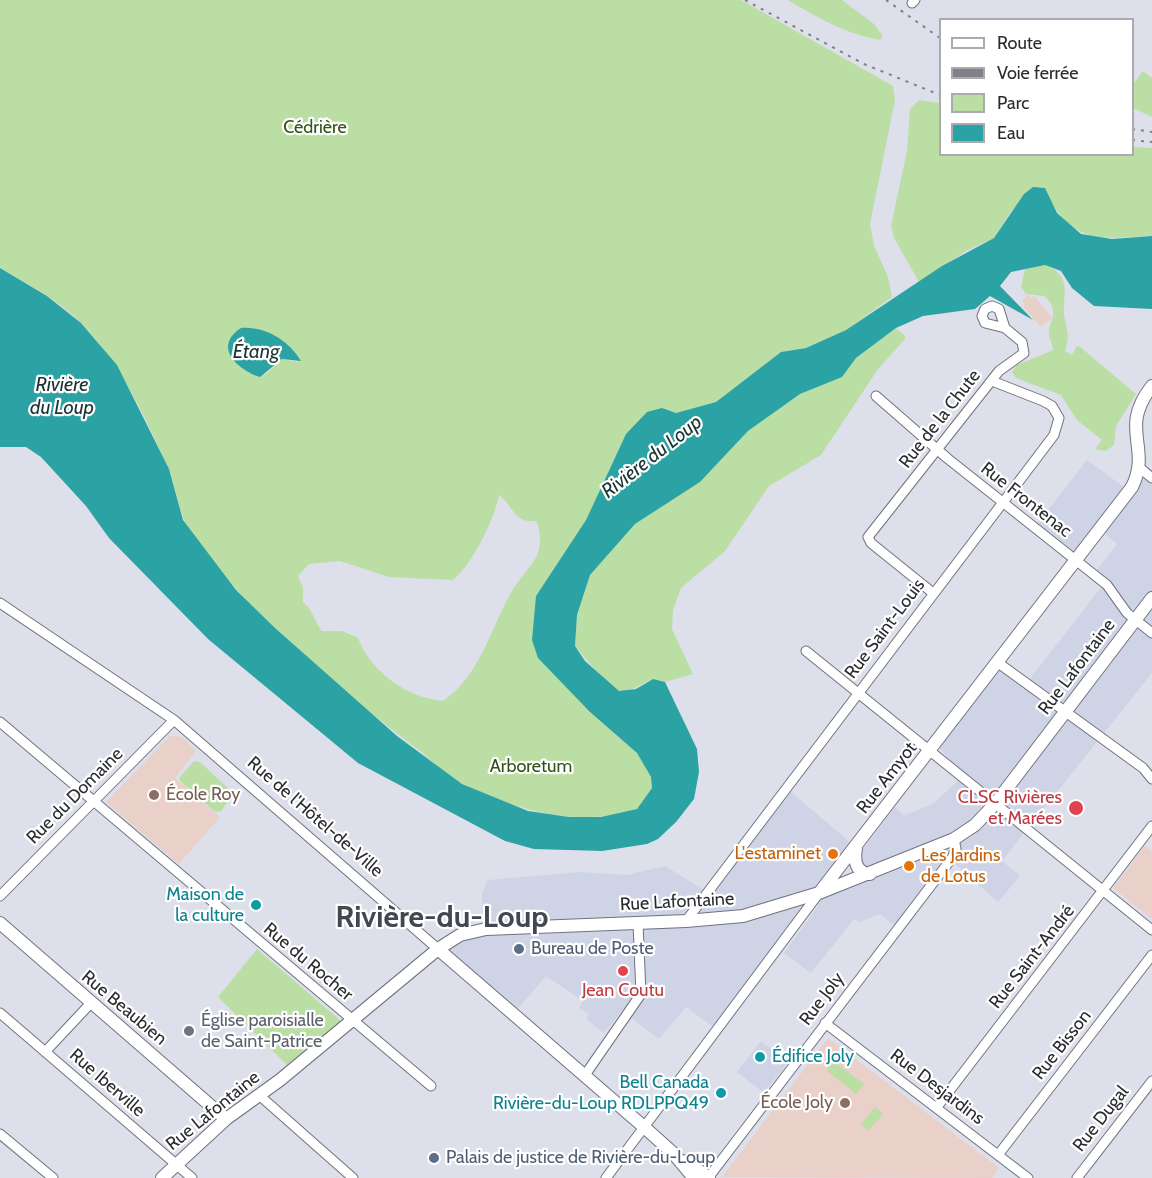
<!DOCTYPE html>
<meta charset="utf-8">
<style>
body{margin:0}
#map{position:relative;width:1152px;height:1178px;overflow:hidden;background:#dddfeb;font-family:Cabin,sans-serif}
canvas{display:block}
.legend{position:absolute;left:939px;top:18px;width:195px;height:138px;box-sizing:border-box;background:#fff;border:2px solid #aaabac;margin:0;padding:8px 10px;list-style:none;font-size:18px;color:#2b2c30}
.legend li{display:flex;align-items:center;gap:12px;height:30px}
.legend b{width:30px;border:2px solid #aaabac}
</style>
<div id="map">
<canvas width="1152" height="1178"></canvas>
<ul class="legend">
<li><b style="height:8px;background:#fff"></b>Route</li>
<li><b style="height:8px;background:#7f8088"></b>Voie ferrée</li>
<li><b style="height:16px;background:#bbdea4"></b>Parc</li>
<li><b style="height:16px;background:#2ba3a4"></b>Eau</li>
</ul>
</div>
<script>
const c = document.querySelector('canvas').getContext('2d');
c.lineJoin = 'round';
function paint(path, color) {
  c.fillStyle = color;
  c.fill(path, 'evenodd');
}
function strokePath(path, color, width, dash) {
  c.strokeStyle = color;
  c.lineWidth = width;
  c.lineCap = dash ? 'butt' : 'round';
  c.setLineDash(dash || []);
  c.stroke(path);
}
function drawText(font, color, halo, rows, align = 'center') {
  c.font = font + ' Cabin,sans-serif';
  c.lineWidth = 4.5;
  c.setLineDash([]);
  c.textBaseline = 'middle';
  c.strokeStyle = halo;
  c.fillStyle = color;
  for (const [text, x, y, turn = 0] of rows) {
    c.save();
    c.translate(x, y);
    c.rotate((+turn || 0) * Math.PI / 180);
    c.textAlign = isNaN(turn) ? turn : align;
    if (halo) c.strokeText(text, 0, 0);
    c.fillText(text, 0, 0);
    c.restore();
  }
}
paint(new Path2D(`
 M1087 460 1124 487 1074 552 1038 523Z
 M1143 478 1152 484V673L1002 861 1020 876 998 902 955 864 960 852 959 842 970 838 994 813 973 818 948 836 869 869 862 867 861 852 895 807 904 816 934 803 964 775 932 740 993 659 1026 684 1103 585 1097 570 1117 544 1104 533Z
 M785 787 852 844 819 886 747 909 750 921 803 904 804 906 713 1027 686 1007 659 1039 622 1011 604 1033 586 1019 589 1014 579 1008 583 1001 546 976 516 1011 447 950 463 938 482 935V894L488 880 582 872 627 875 665 866 707 892Z
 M953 843 951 852 894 925 880 914 859 922 854 919 811 973 784 953 816 909 821 898 846 886 851 887 913 864Z
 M761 1041 788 1062 764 1093 737 1072Z`), '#cfd3e6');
paint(new Path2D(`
 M1028 295 1031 298 1034 296 1053 318 1041 327 1023 306 1025 304 1022 300Z`), '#e8d0c7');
paint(new Path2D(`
 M170 736 182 737 196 751 175 778 220 817 179 864 106 802Z
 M1145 846 1152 852V919L1113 888Z
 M828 1038 999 1168 992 1178 722 1177Z`), '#e9d0c9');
paint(new Path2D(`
 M0 0H741L893 86 895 100 870 224 874 246 888 277 892 297 846 330 806 348 781 352 716 402 676 413 662 408 626 434 586 520 536 596 590 712 637 753 651 777 652 788 637 809C579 829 516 810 463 784 446 776 435 763 420 751 339 690 251 618 192 534 177 513 178 489 167 466 145 416 120 363 82 324 59 300 28 284 0 268ZM241 328 299 362 282 359 265 375ZM499 495C514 506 513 523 536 521 541 529 541 544 538 553 534 564 518 580 512 591 490 629 480 676 443 701 407 698 371 672 358 638L342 631H322C314 621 313 610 303 602V588L298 576 309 564 340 561 389 577 453 580C472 565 495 518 499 495Z
 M788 0H842L874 24 882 35 881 40C848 35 816 17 788 0Z
 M1143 71 1152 78V117L1133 108V84Z
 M919 100 940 103V154H1132L1133 147 1152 148V236C1100 238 1077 246 1047 196L1012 210 994 238 966 251 919 282 894 238 891 226 907 151 910 109Z
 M1045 265C1072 275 1063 293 1064 314 1066 330 1071 334 1065 351L1072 355 1076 347 1079 346 1136 394 1116 426 1114 445 1106 451 1095 449 1102 440 1077 420 1061 395 1016 378 1012 372 1017 365 1053 350C1053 344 1050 341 1049 336 1047 322 1063 313 1044 296L1026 294 1021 287 1025 269Z
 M896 328 905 336V339L878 369 821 455 769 486 725 551 681 588 673 610 672 629 693 674 665 682 653 679 628 691H619L603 679 575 646 577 615 590 575 635 524 700 482 748 431 800 394 841 377 856 358Z
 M194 761 200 762 234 794 221 811 215 812 181 782 179 778Z
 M257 949 341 1021 287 1065 218 997Z
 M832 1060 864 1084 856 1094 827 1071Z
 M875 1107 883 1114 869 1130 861 1124Z`), '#bbdea4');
paint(new Path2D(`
 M1033 187 1045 188 1057 213 1081 234 1112 239 1152 236V309L1094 306 1072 288 1061 271 1045 265 1011 272 1000 286 1033 320 990 296 975 309 923 316 896 328 856 358 842 377 800 394 748 431 700 482 635 524 590 575 577 615 575 646 585 661 619 691 636 689 653 679 665 682 697 749 699 772 694 799 676 822 658 839 647 844 602 851 534 849 505 841 358 763 208 639 109 538 86 506 41 457 26 447H0V268L47 296 81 323 117 365 169 469 183 520 236 590 275 628 397 736 462 784 528 811 569 817H601L637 809 652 788 651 777 637 753 590 712 538 658 532 640 536 596 586 520 626 434 647 412 662 408 676 413 716 402 781 352 806 348 846 330 942 266 994 238 1024 194Z
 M241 328C266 326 289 341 301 361L282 359 260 377C238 370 212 347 241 328Z`), '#2ba3a4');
const minor = new Path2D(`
 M912 3 915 0
 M876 396 947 458 1107 585 1127 613 1152 633
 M1140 468 1152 478
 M933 593 871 543 868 537 999 371 1024 353 1022 342 1005 328 985 323 982 316 985 309 992 306 999 309 1005 328
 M0 603 174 720 438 949
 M806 651 1152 930
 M997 662 1143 768 1152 779
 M0 722 431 1086
 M0 896 174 720
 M686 921 1054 435 1059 418 1052 406 1043 401 992 381
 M0 1013 192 1178
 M825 1023 1028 1178
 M45 1052 90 1004
 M585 1075 641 994 638 923
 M259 1095 353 1178
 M937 1107 1152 826
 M0 1134 53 1178
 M998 1155 1152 955
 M606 1178 819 893
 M708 1178 952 858 956 849 954 839
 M1077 1178 1152 1081`);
const major = new Path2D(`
 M856 848C854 859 855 873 870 874
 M820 892 1132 487C1152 447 1118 429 1152 386
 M0 923 226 1119
 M438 949 644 1127 673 1153 694 1178
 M686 1161 709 1178
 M162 1178 226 1119 280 1080 438 949 460 935 486 929 686 921 743 916 819 893 954 839 975 825 995 804 1152 598`);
strokePath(minor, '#70727d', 11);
strokePath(major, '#70727d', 14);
strokePath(minor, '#fff', 9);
strokePath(major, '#fff', 12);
strokePath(new Path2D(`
 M745 0 864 64 940 95
 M886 0 940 38
 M1132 129 1152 132
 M1132 140 1152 142`), '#7f8088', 2, [3, 6]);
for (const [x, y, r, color] of [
 [154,795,6,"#8d6e63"],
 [1076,808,8,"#e0444e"],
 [833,854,6,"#e8710a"],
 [909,866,6,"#e8710a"],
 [256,905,6,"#0f9aa8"],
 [519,949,6,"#5c6f8a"],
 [623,971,6,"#e0444e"],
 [189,1031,6,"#6b7280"],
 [760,1057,6,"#0f9aa8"],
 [721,1093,6,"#0f9aa8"],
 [845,1103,6,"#8d6e63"],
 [434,1158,6,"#5c6f8a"]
]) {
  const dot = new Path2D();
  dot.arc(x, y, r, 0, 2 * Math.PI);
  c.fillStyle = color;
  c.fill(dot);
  strokePath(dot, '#fff', 2);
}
drawText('18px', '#335217', '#fff', [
 ["Cédrière",315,128],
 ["Arboretum",531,767]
]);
drawText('18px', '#2b2c30', '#fff', [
 ["Rue de la Chute",940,419,-52],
 ["Rue Frontenac",1026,500,38],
 ["Rue Saint-Louis",885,629,-53],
 ["Rue Lafontaine",1077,667,-53],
 ["Rue Amyot",887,778,-52],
 ["Rue du Domaine",75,796,-45],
 ["Rue de l'Hôtel-de-Ville",315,817,41],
 ["Rue Lafontaine",677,902,-3],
 ["Rue Saint-André",1032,957,-52],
 ["Rue du Rocher",308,962,40],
 ["Rue Joly",822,999,-53],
 ["Rue Beaubien",124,1008,40],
 ["Rue Bisson",1062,1045,-52],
 ["Rue Iberville",107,1083,41],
 ["Rue Desjardins",937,1087,37],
 ["Rue Lafontaine",213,1111,-39],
 ["Rue Dugal",1101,1119,-52]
]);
drawText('18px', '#785e54', '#fff', [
 ["École Roy",166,795],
 ["École Joly",833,1103,"right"]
], 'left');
drawText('18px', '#be3a42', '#fff', [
 ["CLSC Rivières",1062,798],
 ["et Marées",1062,819],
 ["Jean Coutu",623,991,"center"]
], 'right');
drawText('18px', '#c56008', '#fff', [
 ["L'estaminet",821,854],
 ["Les Jardins",921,856,"left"],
 ["de Lotus",921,877,"left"]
], 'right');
drawText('18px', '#0d838f', '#fff', [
 ["Maison de",244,895],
 ["la culture",244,916],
 ["Édifice Joly",772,1057,"left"],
 ["Bell Canada",709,1083],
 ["Rivière-du-Loup RDLPPQ49",709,1104]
], 'right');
drawText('18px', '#4e5e75', '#fff', [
 ["Bureau de Poste",531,949],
 ["Palais de justice de Rivière-du-Loup",446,1158]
], 'left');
drawText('18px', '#5b616d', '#fff', [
 ["Église paroisialle",201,1021],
 ["de Saint-Patrice",201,1042]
], 'left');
drawText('italic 20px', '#1a3333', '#fff', [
 ["Étang",256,352],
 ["Rivière",62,385],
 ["du Loup",62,408],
 ["Rivière du Loup",652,457,-38]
]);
drawText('bold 30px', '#454750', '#fff', [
 ["Rivière-du-Loup",442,918]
]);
</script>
